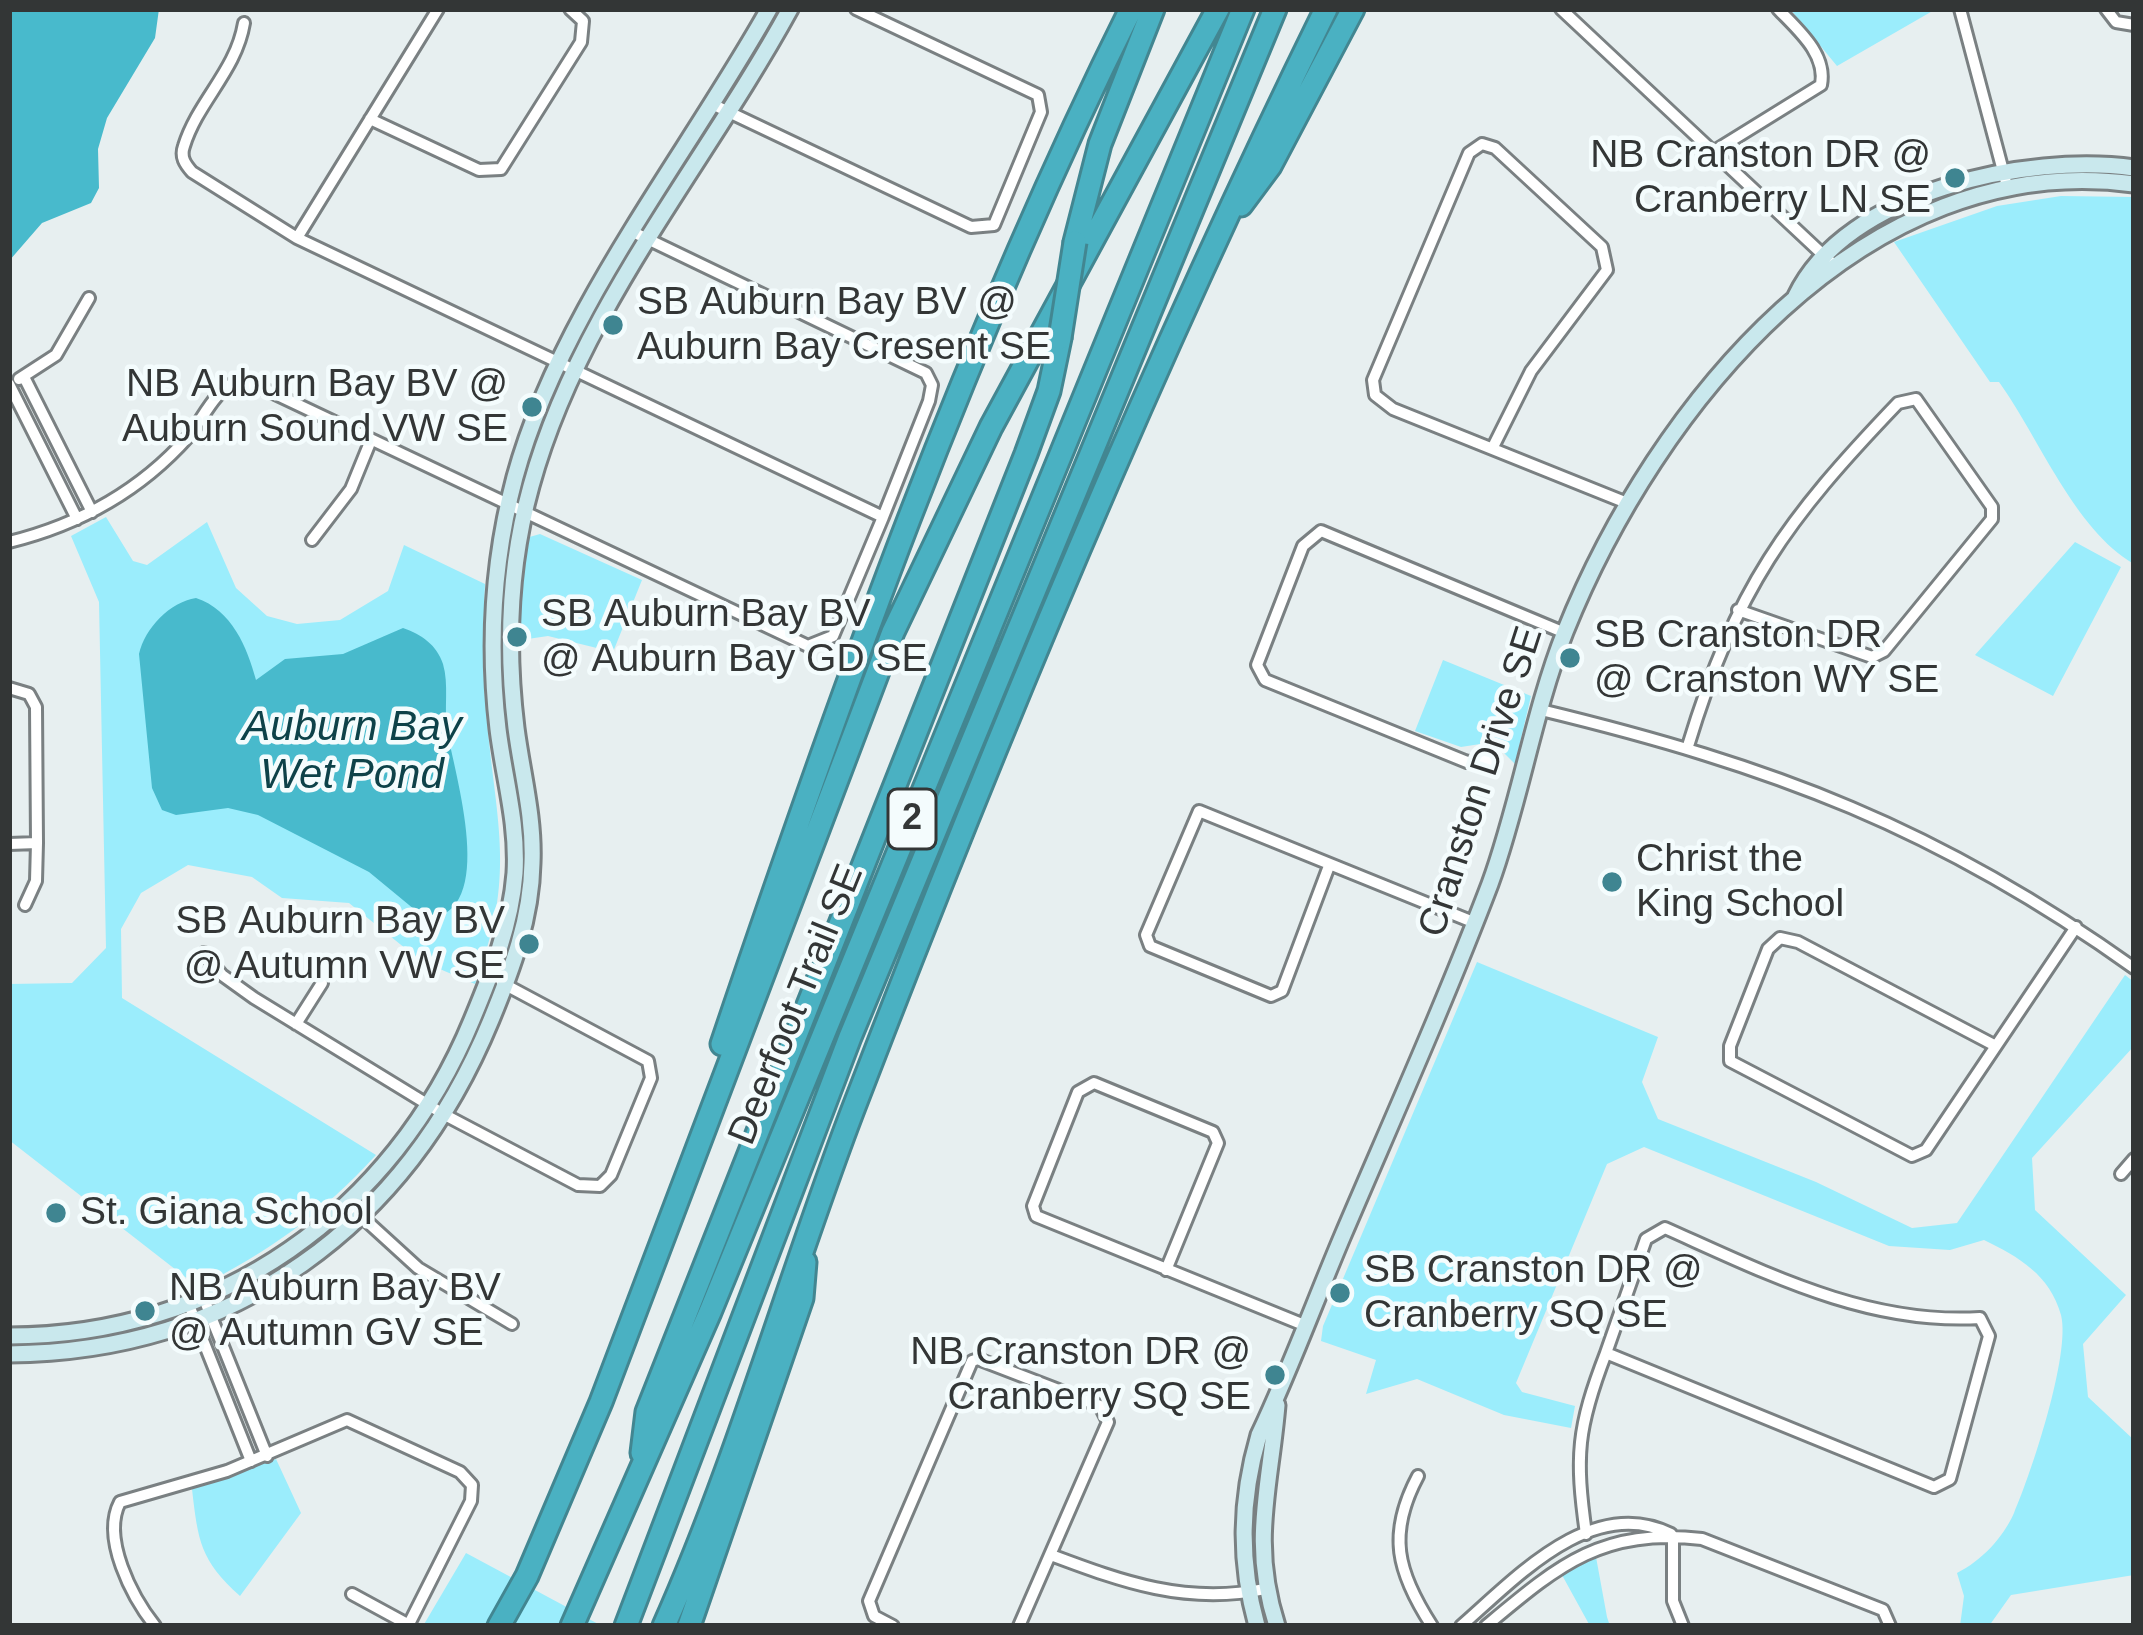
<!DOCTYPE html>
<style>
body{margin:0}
#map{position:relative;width:2143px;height:1635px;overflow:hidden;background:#e7eff0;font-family:Arial,sans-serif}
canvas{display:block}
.frame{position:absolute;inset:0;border:12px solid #333636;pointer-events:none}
</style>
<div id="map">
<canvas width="2143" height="1635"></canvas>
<div class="frame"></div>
</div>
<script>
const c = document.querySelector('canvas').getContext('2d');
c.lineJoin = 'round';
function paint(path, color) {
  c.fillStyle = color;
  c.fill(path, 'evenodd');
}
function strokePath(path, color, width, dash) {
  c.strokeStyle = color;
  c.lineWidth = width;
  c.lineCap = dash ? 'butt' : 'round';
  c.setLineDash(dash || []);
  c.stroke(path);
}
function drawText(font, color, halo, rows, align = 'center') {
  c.font = font + ' Arial,sans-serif';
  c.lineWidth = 9;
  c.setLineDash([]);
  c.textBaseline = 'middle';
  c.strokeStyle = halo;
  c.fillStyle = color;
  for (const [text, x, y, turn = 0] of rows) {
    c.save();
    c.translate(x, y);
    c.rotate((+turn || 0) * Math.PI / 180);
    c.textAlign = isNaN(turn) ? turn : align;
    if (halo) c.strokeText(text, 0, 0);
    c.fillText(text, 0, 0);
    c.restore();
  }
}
paint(new Path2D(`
 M1790 9H1936L1837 66Z
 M2061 196 2134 197V564C2074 529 2040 439 1999 382H1990L1894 242 1997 206Z
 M106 517 133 561 147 565 207 522 236 588 267 616 297 624 340 620 388 591 404 545 485 584C483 631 482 675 487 722 497 829 516 876 475 984L421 961 349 903 282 898 252 877 188 865 141 893 121 929 122 998 376 1155C324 1212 268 1253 198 1287L9 1140V984L72 983 106 948 99 602 71 536Z
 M540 534 642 580 613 652 548 636 514 641 526 538Z
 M2075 542 2121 567 2053 696 1975 655Z
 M1443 660 1531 696 1515 764 1493 742 1461 747 1415 731Z
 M1477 962 1658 1037 1642 1082 1658 1119 1816 1182 1912 1228 1957 1223 2125 975 2134 982V1046L2032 1158 2035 1210 2126 1295 2083 1344 2088 1397 2134 1440V1575L2011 1595 1989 1626H1960L1964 1596 1957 1573C1981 1561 2003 1538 2014 1513 2031 1474 2071 1354 2061 1315 2050 1275 2019 1257 1984 1240L1950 1250 1889 1246 1644 1147 1607 1164 1516 1383 1522 1392 1575 1406 1571 1428 1504 1415 1417 1379 1366 1394 1376 1360 1321 1341 1323 1326Z
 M276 1459 301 1513 240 1596C200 1560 198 1541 192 1489Z
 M466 1553 602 1626H423Z
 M1596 1557 1607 1617 1610 1626H1590L1562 1575Z`), '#9bedfc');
paint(new Path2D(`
 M9 9H159L155 38 107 118 98 149 99 188 91 203 42 223 9 261Z
 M196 598C232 610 247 647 256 680L285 659 343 654 403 628C421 634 437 645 443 664 449 684 444 709 447 729 454 774 500 914 426 919L369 872 258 815 228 808 176 815 162 810 152 788 139 654C145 628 170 602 196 598Z`), '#48bacc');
const street = new Path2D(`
 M438 9 297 238 883 517 929 401 932 385 926 373 635 233
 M1561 9 1835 266
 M1960 9 2007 186
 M2106 9 2116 22 2134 25
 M244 23C236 71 198 101 184 146 180 157 185 164 192 172L297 238
 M714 105 971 227 994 225 1041 112 1038 95 856 9
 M370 119 479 170 501 169 581 42 583 21 570 9
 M1716 150 1821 85C1827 54 1798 30 1778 9
 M24 377 92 512
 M19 379 56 355 89 298
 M9 384 77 519
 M1494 445 1531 371 1607 270 1602 247 1495 148 1482 144 1469 153 1373 380 1375 395 1393 409 1627 503
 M312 540 351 489 371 440
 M9 542C78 525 140 491 188 437 204 418 214 390 238 381L269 391 808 646 833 636 883 517
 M9 688 29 694 36 707 37 843 9 844
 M1541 710C1773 766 1938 828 2134 968
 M1688 746C1736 588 1786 520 1898 403L1916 399 1992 507V519L1884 651 1872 657 1738 610
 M1492 760 1467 762 1265 680 1257 665 1303 546 1321 531 1565 633
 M1329 866 1282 991 1271 996 1150 946 1146 935 1199 811 1473 922
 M25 905 36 881 37 843
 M204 953 222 975 254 998 445 1115 578 1185 600 1186 611 1175 651 1078 648 1061 502 983
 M296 1024 322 983
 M1992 1044 1798 942 1780 938 1768 949 1730 1046V1061L1912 1156 1926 1150 2076 927
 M2121 1174 2134 1159
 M349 1205 418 1268 512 1324
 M1665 1228C1766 1273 1867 1325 1980 1318L1989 1336 1950 1479 1934 1487 1606 1353 1646 1239Z
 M1166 1270 1218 1143 1213 1132 1094 1083 1078 1092 1033 1206 1036 1216 1304 1325
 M204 1299 267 1456
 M189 1305 251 1461
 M1418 1476C1387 1534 1397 1572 1432 1626
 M1586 1534C1575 1456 1577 1428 1606 1353
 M1673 1536V1601L1683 1626
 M1051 1555C1123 1582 1186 1605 1265 1589
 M352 1594 409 1625
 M155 1626C132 1597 101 1538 120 1502L227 1471 347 1420 460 1472 472 1485 471 1501 408 1626
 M893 1626 874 1616 869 1601 972 1361 978 1359 1100 1406 1108 1422 1019 1626
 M1461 1626C1515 1579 1592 1494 1671 1534
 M1486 1626C1559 1565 1601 1528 1702 1539L1883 1610 1890 1626`);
const secondary = new Path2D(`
 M1796 296C1846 191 2029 153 2134 168
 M9 1336C218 1336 393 1212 472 1020 492 972 511 925 515 873 518 823 504 778 498 729 488 644 493 560 515 477 559 314 686 157 769 9
 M9 1354C235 1352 406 1226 491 1020 512 969 531 919 532 863 534 817 522 774 516 728 506 647 509 565 531 486 579 311 704 166 790 9
 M1257 1626C1239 1561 1240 1500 1259 1435 1290 1370 1315 1301 1343 1235 1393 1118 1445 1002 1490 884 1520 802 1533 713 1565 632 1655 407 1864 147 2134 184
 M1277 1626C1250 1542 1270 1488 1277 1405`);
const highway = new Path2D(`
 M1241 205 1270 166 1353 9
 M1075 242 1100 144 1153 9
 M722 1044C841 692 965 342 1131 9
 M642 1453 647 1412 1026 454 1049 391 1060 338
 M499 1626 527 1576 601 1402 893 632 991 427 1218 9
 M572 1626 710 1312 1243 9
 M626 1626 850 1037 1275 9
 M664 1626C739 1458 788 1279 854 1107 997 735 1150 367 1326 9
 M689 1626 802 1298 805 1262`);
strokePath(street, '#7a8082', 16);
strokePath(secondary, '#7a8082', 21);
strokePath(highway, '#428691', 27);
strokePath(street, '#fff', 10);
strokePath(secondary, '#c9e8ed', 15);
strokePath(highway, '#4ab1c2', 21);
const highwayBridge = new Path2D(`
 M1060 338 1075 242`);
strokePath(highwayBridge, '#428691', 27, []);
strokePath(highwayBridge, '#4ab1c2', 21);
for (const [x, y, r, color] of [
 [1955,178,12,"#3f8591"],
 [613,325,12,"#3f8591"],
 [532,407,12,"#3f8591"],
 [517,637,12,"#3f8591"],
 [1570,658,12,"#3f8591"],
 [1612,882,12,"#3f8591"],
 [529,944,12,"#3f8591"],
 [56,1213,12,"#3f8591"],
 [1340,1293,12,"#3f8591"],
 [145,1311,12,"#3f8591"],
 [1275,1375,12,"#3f8591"]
]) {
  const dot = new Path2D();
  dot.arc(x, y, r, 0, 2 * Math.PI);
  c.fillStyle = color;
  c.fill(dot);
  strokePath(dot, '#f4fcfd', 4.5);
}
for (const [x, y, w] of [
 [912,819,48]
]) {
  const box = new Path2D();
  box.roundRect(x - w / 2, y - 30, w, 60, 9);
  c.fillStyle = '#f4fcfd';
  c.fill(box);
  strokePath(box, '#333636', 3);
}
drawText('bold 36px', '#333636', null, [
 ["2",912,819]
]);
drawText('39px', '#333636', '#f4fcfd', [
 ["NB Cranston DR @",1931,156,"right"],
 ["Cranberry LN SE",1931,201,"right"],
 ["SB Auburn Bay BV @",637,303],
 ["Auburn Bay Cresent SE",637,348],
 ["NB Auburn Bay BV @",508,385,"right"],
 ["Auburn Sound VW SE",508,430,"right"],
 ["SB Auburn Bay BV",541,615],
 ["@ Auburn Bay GD SE",541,660],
 ["SB Cranston DR",1594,636],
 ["@ Cranston WY SE",1594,681],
 ["Christ the",1636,860],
 ["King School",1636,905],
 ["SB Auburn Bay BV",505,922,"right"],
 ["@ Autumn VW SE",505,967,"right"],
 ["St. Giana School",80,1213],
 ["SB Cranston DR @",1364,1271],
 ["Cranberry SQ SE",1364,1316],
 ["NB Auburn Bay BV",169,1289],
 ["@ Autumn GV SE",169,1334],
 ["NB Cranston DR @",1251,1353,"right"],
 ["Cranberry SQ SE",1251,1398,"right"]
], 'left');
drawText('39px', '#333636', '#f4fcfd', [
 ["Cranston Drive SE",1482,782,-72],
 ["Deerfoot Trail SE",797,1005,-68]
]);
drawText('italic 42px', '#0e4249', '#f4fcfd', [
 ["Auburn Bay",352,728],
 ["Wet Pond",352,776]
]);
</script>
